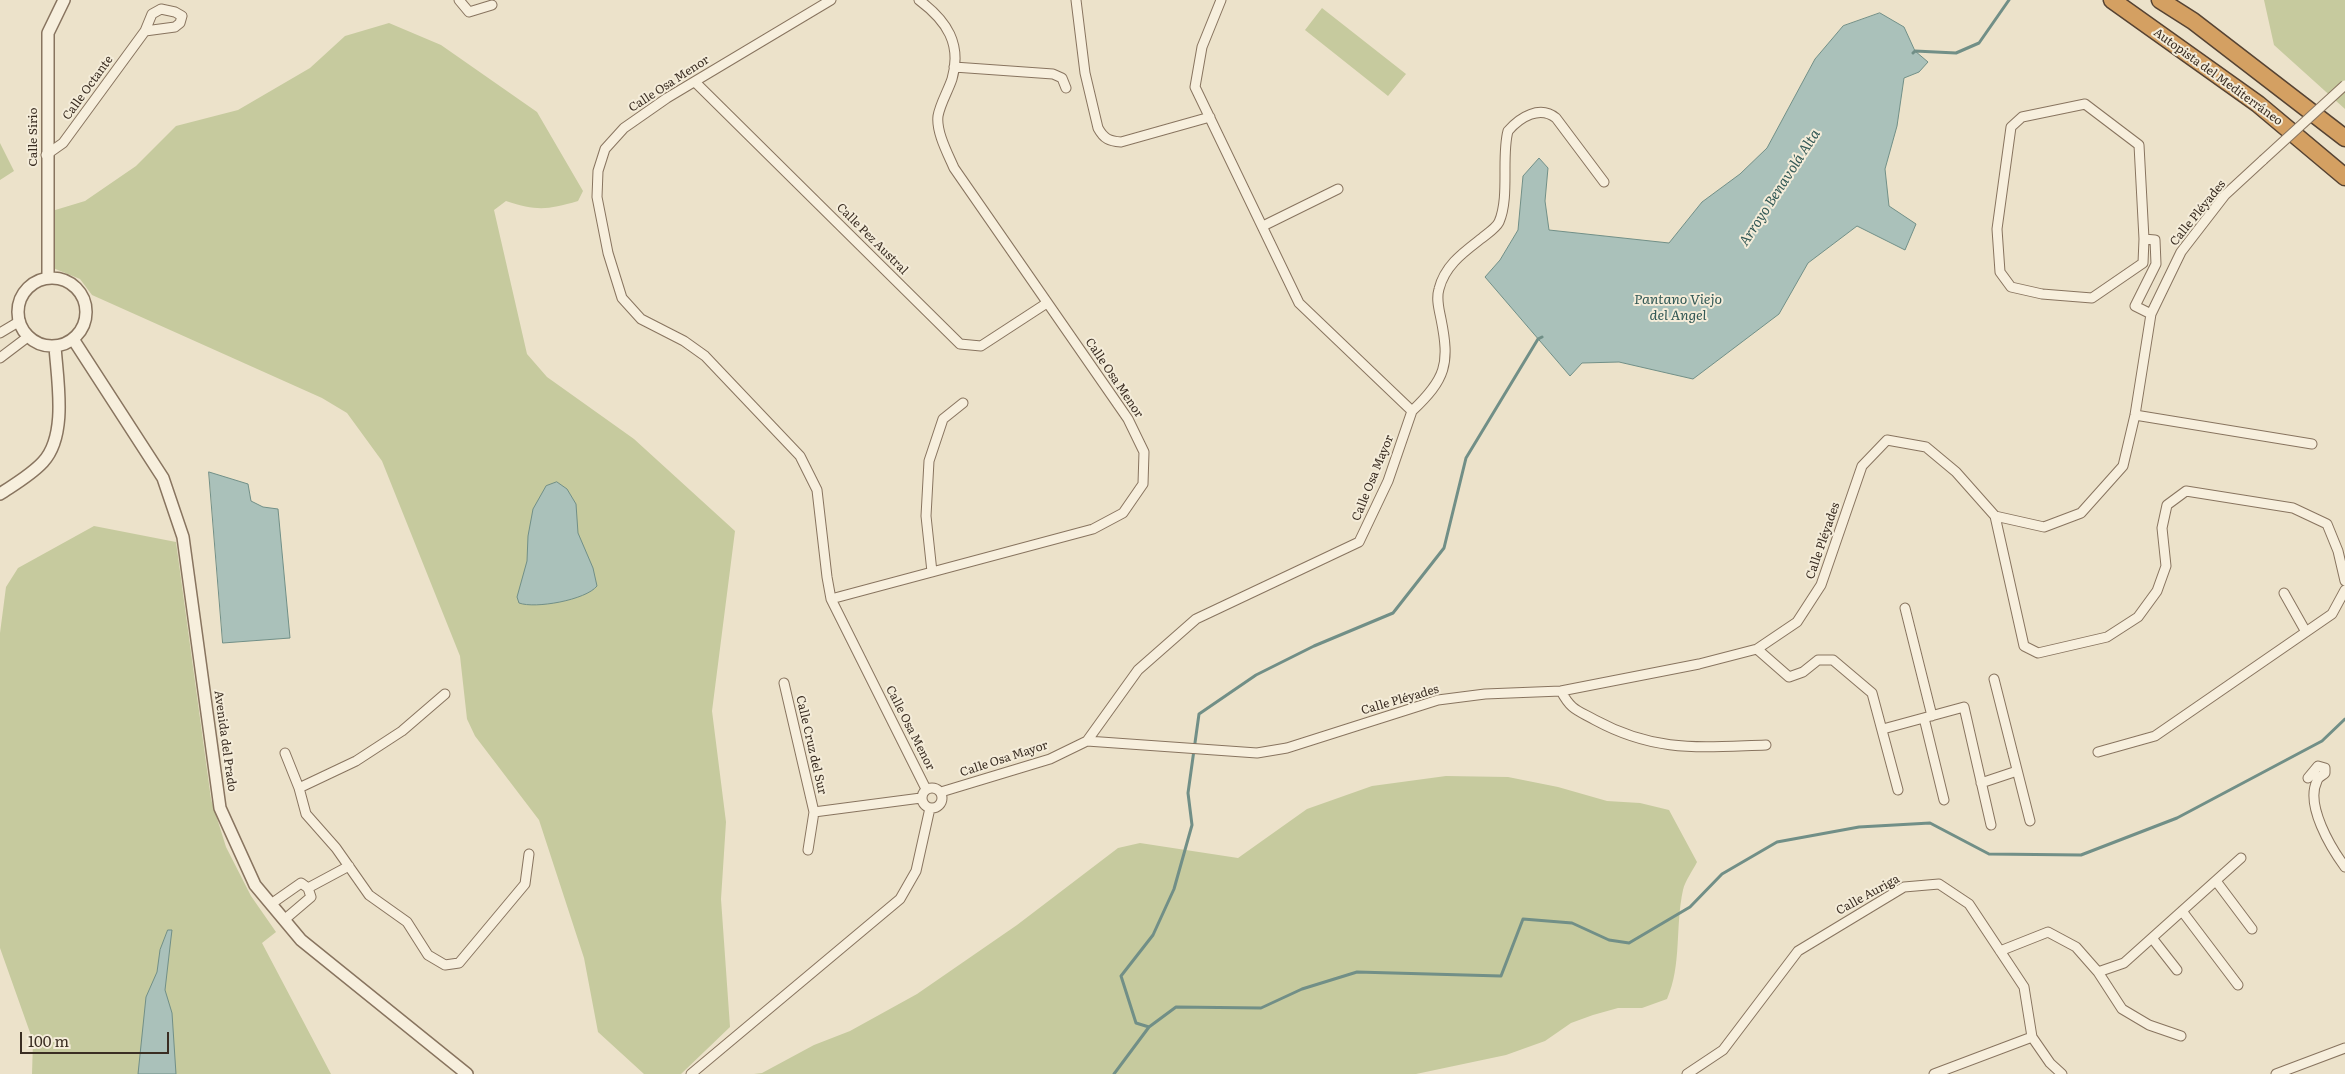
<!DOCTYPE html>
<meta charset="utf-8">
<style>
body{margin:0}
#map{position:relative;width:2345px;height:1074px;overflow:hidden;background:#ece2ca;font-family:Literata,serif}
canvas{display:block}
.scale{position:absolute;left:20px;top:1032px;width:149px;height:22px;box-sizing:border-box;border:2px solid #3a2d22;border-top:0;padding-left:6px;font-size:15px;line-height:18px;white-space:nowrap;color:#3a2d22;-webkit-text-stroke:4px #f4ecd9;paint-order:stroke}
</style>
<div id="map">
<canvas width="2345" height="1074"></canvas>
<div class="scale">100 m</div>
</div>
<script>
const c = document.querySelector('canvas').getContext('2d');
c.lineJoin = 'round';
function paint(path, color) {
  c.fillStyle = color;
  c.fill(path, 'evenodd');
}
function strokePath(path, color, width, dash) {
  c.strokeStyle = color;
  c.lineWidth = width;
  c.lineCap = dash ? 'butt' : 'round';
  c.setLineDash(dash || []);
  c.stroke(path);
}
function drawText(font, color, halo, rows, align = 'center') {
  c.font = font + ' Literata,serif';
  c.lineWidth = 4;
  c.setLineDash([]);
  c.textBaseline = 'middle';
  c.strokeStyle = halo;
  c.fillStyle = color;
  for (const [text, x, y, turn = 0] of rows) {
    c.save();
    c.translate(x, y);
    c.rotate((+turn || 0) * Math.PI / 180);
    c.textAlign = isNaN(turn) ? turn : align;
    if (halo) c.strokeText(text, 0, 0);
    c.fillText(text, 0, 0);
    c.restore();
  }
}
paint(new Path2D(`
 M2264 0H2345V109L2274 45Z
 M1322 8 1406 74 1388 96 1305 30Z
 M389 23 441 45 537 112 583 191 578 201C547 210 537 211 506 201L494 210 527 354 547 377 634 439 735 531 712 711 726 822 721 899 730 1027 681 1074H644L598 1032 584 958 539 820 475 736 467 719 460 656 382 461 347 413 322 398 92 295 80 279 53 268 52 211 85 201 136 166 176 126 238 110 310 68 345 36Z
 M0 143 14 171 0 180Z
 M94 526 176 542 211 799 226 847 251 896 276 932 262 943 331 1074H32L33 1041 0 948V633L6 587 18 568Z
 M1446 776 1508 777 1558 787 1607 801 1640 803 1669 810 1697 862C1693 870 1685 881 1683 890 1675 926 1682 965 1667 999L1642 1008H1618L1593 1015 1571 1023 1545 1041 1506 1055 1416 1074H754L762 1073 814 1045 850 1031 917 994 1017 925 1118 848 1140 843 1238 858 1307 809 1372 786Z`), '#c6ca9e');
const water = new Path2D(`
 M1880 13 1904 27 1915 51 1928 62 1919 72 1904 78 1897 126 1885 169 1889 206 1916 224 1905 250 1857 226 1808 263 1779 314 1693 379 1619 362 1582 363 1570 376 1485 277 1500 260 1518 230 1523 176 1539 158 1548 168 1545 201 1549 230 1669 243 1702 202 1740 174 1767 148 1815 59 1843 26Z
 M209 472 248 484 251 501 263 507 278 509 290 638 223 643Z
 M557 482 567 489 576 504 578 533 593 568 597 586C586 600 535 609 519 603L517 597 527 561 528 536 533 509 546 486Z
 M168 930H172L171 938 165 990 172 1013 176 1074H138L146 997 157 972 160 950Z`);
paint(water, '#aac1ba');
strokePath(water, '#718f87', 1);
strokePath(new Path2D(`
 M1913 53 1915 51 1956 53 1979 43 2009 0
 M1149 1027 1136 1023 1121 976 1153 935 1174 889 1192 825 1188 793 1199 714 1256 675 1314 646 1393 613 1444 548 1466 458 1538 339 1542 337
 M1114 1074 1149 1027 1176 1007 1261 1008 1302 989 1357 972 1501 976 1523 919 1572 923 1609 940 1629 943 1690 907 1722 874 1777 842 1859 827 1930 823 1989 854 2081 855 2177 818 2322 741 2345 719`), '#718f87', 3);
const minor = new Path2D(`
 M459 0 469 12 492 5
 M831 0 667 98 624 128 605 149 598 171 597 197 608 253 622 298 641 319 684 341 705 356 800 456 817 490 827 577 831 599 926 789
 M1076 0 1085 73 1098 128C1104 139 1109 141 1121 142L1210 117
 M954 67 1053 74 1062 78 1066 88
 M695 82 960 344 981 346 1047 303
 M46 155 63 143 145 31 152 14 161 9 175 12 182 16 180 23 175 27 145 31
 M1263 226 1338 189
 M2144 239 2143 263 2092 298 2042 294 2011 287 2000 272 1997 229 2011 127 2022 117 2085 104 2139 145 2144 239 2155 240 2156 264 2135 306 2151 314
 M0 333 20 321
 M0 358 29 336
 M1412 411C1446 379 1450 364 1441 319 1439 309 1436 299 1439 289 1445 265 1464 252 1482 238 1488 233 1496 228 1499 222 1510 197 1501 156 1508 131 1520 117 1540 105 1556 118L1604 182
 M2135 415 2312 444
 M1995 516 2024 646 2038 653 2107 637 2138 617 2157 591 2166 566 2162 528 2167 505 2186 491 2293 508 2327 524 2338 551 2345 581
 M932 572 926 516 929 461 943 419 963 403
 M2284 593 2306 632
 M831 599 1093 529 1123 513 1143 484 1144 452 1128 419 954 168C948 154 936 132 938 116 940 104 948 91 952 79 962 44 947 21 919 0
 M1905 608 1932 716
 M1757 649 1789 677 1803 672 1818 660H1833L1872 693 1898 790
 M1994 679 2030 821
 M784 683 814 812 808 850
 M1561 691C1571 710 1577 710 1595 720 1656 753 1700 747 1766 745
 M1924 718 1944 800
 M1883 729 1964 707 1991 825
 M1087 741 1257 753 1287 748 1438 700 1485 694 1561 691 1699 664 1757 649 1797 622 1821 585 1862 466 1887 440 1926 447 1956 472 1995 516 2044 527 2081 513 2123 466 2135 415 2151 314 2181 252 2225 195 2263 160
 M2098 752 2155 736 2332 614 2345 590
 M285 753 299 788 306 814 336 848 369 895 407 922 428 955 445 965 459 963 525 884 529 854
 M2308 778 2318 766 2325 768V773C2322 776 2318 777 2317 781 2305 805 2331 848 2345 867
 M1981 783 2017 771
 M922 798a10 10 0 1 1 20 0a10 10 0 1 1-20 0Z
 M299 788 356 761 402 731 445 694
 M941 792 1050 759 1087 741 1138 670 1196 619 1359 542 1388 481 1412 411 1299 303 1195 87 1202 47 1221 0
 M814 812 921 798
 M2216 881 2252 929
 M308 888 349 866
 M271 904 301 883 308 888 311 897 284 920
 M2182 911 2238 985
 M2152 938 2177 970
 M2000 951 2048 932 2076 947 2098 972 2122 1009 2149 1025 2181 1036
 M2098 972 2124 963 2241 858
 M691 1074 900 899 916 871 930 808
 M1687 1074 1723 1050 1798 951 1904 887 1939 884 1969 904 2024 987 2032 1037
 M1934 1074 2032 1037 2050 1063 2062 1074
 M2276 1074 2345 1048`);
const tertiary = new Path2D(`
 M48 278V33L64 0
 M18 312a34 34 0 1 1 68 0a34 34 0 1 1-68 0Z
 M73 339 163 478 183 537 220 808 255 885 301 940 467 1074
 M0 494C15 484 31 475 43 462 68 435 57 379 55 346`);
const motorway = new Path2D(`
 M2112 0 2258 104 2345 177
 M2160 0 2193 21 2345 138`);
strokePath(minor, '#88745f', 11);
strokePath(tertiary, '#88745f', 14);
strokePath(motorway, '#564333', 19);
strokePath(minor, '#f7efdd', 9);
strokePath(tertiary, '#f7efdd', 11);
strokePath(motorway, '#d4a062', 16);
const minorBridge = new Path2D(`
 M2263 160 2345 85`);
strokePath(minorBridge, '#88745f', 11, []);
strokePath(minorBridge, '#f7efdd', 9);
drawText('12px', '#3a2d22', '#f4ecd9', [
 ["Autopista del Mediterráneo",2218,77,36],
 ["Calle Osa Menor",669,84,-33],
 ["Calle Octante",88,88,-54],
 ["Calle Sirio",33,137,-90],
 ["Calle Pléyades",2198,213,-51],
 ["Calle Pez Austral",872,239,45],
 ["Calle Osa Menor",1114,378,56],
 ["Calle Osa Mayor",1373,478,-68],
 ["Calle Pléyades",1823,541,-71],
 ["Calle Pléyades",1400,700,-16],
 ["Calle Osa Menor",910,728,63],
 ["Avenida del Prado",225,741,82],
 ["Calle Cruz del Sur",811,745,77],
 ["Calle Osa Mayor",1004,759,-18],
 ["Calle Auriga",1868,895,-29]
]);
drawText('italic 14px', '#325855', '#f4ecd9', [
 ["Arroyo Benavolá Alta",1780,188,-57],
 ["Pantano Viejo",1678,300],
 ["del Angel",1678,316]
]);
</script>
